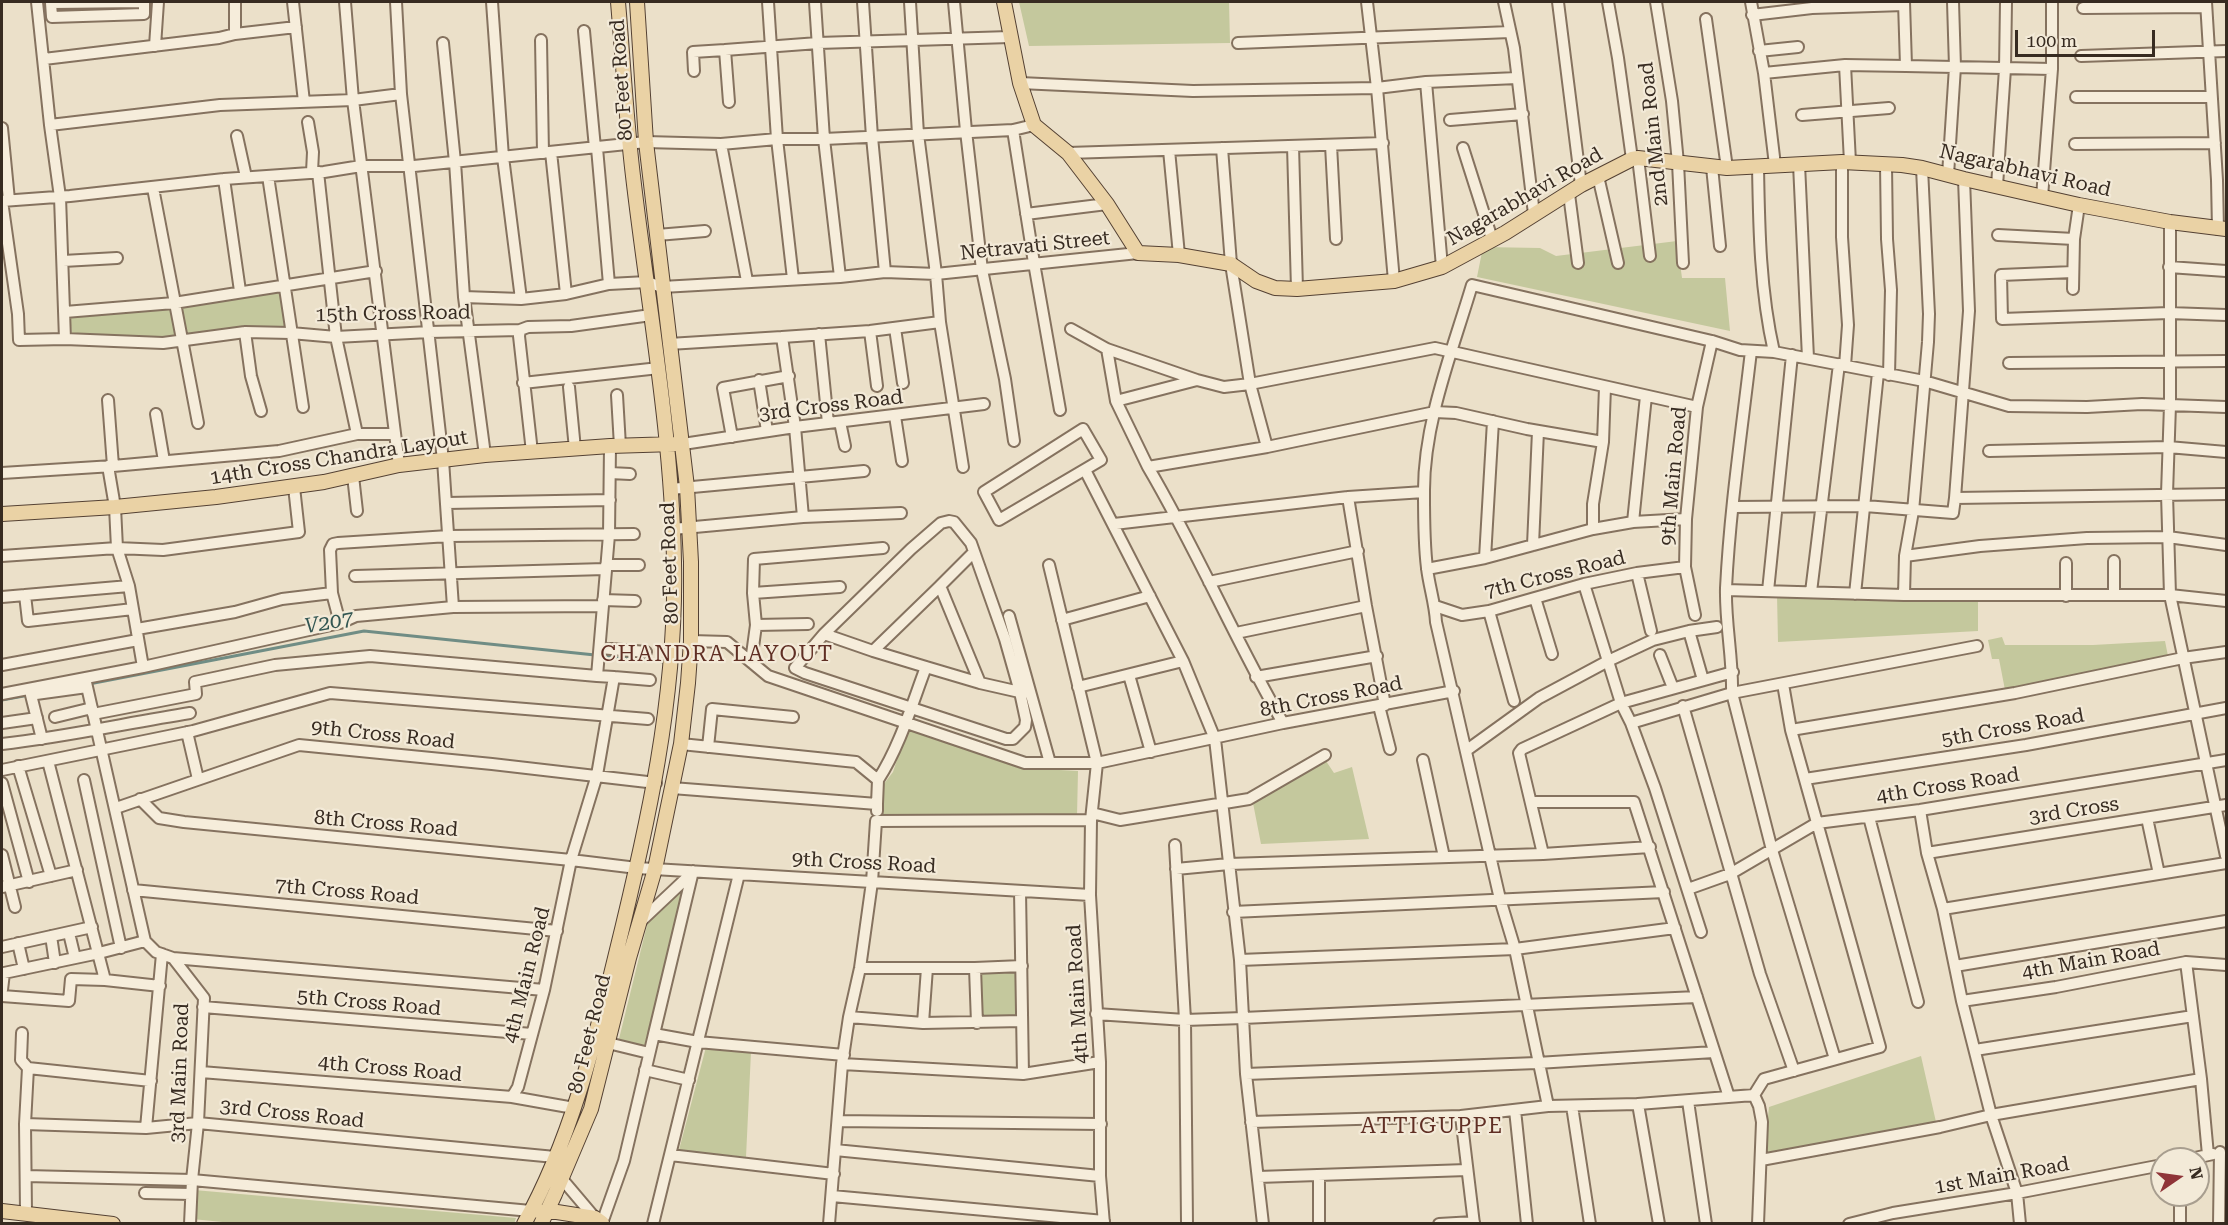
<!DOCTYPE html>
<style>
body{margin:0}
#map{position:relative;width:2228px;height:1225px;overflow:hidden;background:#ebe0c9;font-family:"Roboto Serif",serif}
canvas{display:block}
.frame{position:absolute;inset:0;border:3px solid #372b21;pointer-events:none}
.north{position:absolute;left:2150px;top:1147px;width:60px;height:60px;box-sizing:border-box;background:#f3ead8;border:2px solid #a89e8f;border-radius:50%;rotate:77deg;font-size:16px;font-weight:700;line-height:24px;text-align:center;color:#372b21}
.north::after{content:'';display:block;margin:auto;width:21px;height:27px;background:#8f3438;clip-path:polygon(50% 0,100% 100%,50% 72%,0 100%)}
.scale{position:absolute;left:2015px;top:30px;width:140px;height:27px;box-sizing:border-box;border:3px solid #372b21;border-top:0;padding-left:8px;font-size:18px;line-height:21px;white-space:nowrap;color:#372b21;-webkit-text-stroke:4px #f3ead8;paint-order:stroke}
</style>
<div id="map">
<canvas width="2228" height="1225"></canvas>
<div class="frame"></div>
<div class="north">N</div>
<div class="scale">100 m</div>
</div>
<script>
const c = document.querySelector('canvas').getContext('2d');
c.lineJoin = 'round';
function paint(path, color) {
  c.fillStyle = color;
  c.fill(path, 'evenodd');
}
function strokePath(path, color, width, dash) {
  c.strokeStyle = color;
  c.lineWidth = width;
  c.lineCap = dash ? 'butt' : 'round';
  c.setLineDash(dash || []);
  c.stroke(path);
}
function drawText(font, color, halo, rows, align = 'center') {
  c.font = font + ' "Roboto Serif",serif';
  c.lineWidth = 4.5;
  c.setLineDash([]);
  c.textBaseline = 'middle';
  c.strokeStyle = halo;
  c.fillStyle = color;
  for (const [text, x, y, turn = 0] of rows) {
    c.save();
    c.translate(x, y);
    c.rotate((+turn || 0) * Math.PI / 180);
    c.textAlign = isNaN(turn) ? turn : align;
    if (halo) c.strokeText(text, 0, 0);
    c.fillText(text, 0, 0);
    c.restore();
  }
}
paint(new Path2D(`
 M1019 2H1229L1230 43 1029 46Z
 M1677 241 1682 278H1725L1730 331 1477 277 1483 247 1540 248 1556 256Z
 M281 289 287 328 186 336 179 306Z
 M169 306 176 337H72L70 314Z
 M1777 595 1978 599V631L1778 642Z
 M2002 637 2005 645H2093L2165 641 2168 656 2005 690 1999 659H1992L1988 640Z
 M907 729 1023 768 1078 771 1077 816 882 815 883 785 893 772Z
 M1326 761 1334 773 1352 767 1369 839 1261 844 1253 803Z
 M686 885 644 1047 618 1043 648 921Z
 M1019 971 1020 1016 981 1017 980 972Z
 M706 1047 751 1052 746 1157 679 1150Z
 M1921 1056 1936 1122 1764 1155 1769 1107Z
 M194 1190 516 1218 514 1224H243L192 1219Z`), '#c4c89d');
strokePath(new Path2D(`
 M602 656 665 662
 M89 684 364 631 595 655
 M2 700 29 695`), '#708d85', 3);
const minor = new Path2D(`
 M37 2 50 125 60 197 65 339
 M144 2V14L52 17 51 3Z
 M293 2 304 102
 M345 2 353 100 399 465
 M396 2 401 94
 M492 2 503 157 521 299
 M768 2 777 139 793 279
 M815 2 824 139 840 277
 M863 2 872 137 885 272
 M954 2 966 131 982 270 1005 379 1014 441
 M1367 2 1377 88 1394 281
 M1504 2 1514 48 1534 214
 M1558 2 1581 185
 M1608 2 1618 58 1632 159
 M1656 2 1672 101 1678 163 1683 263
 M1751 2 1764 73 1775 165
 M1904 2 1906 66 2052 69
 M2206 2 2217 180 2218 229
 M2083 8 2206 7
 M1752 15 1812 8 1904 5
 M1706 19 1727 168
 M584 31 595 148
 M235 34V2
 M541 40 543 153
 M443 43 455 162 464 297 485 455
 M1238 43 1510 32
 M155 46 158 2
 M1759 51 1798 47
 M2081 56 2226 51
 M44 59 219 38 235 34 296 27
 M1845 65 1850 162
 M694 71 693 52 725 50
 M1764 73 1845 65 1906 66
 M1426 82 1442 267
 M1020 83 1193 91 1377 88 1426 82 1517 78
 M2076 97H2211
 M729 102 725 50 818 43 1010 37
 M1802 115 1889 108
 M1450 120 1523 114
 M308 122 313 152 312 172
 M2 128 9 200
 M1013 130 1034 263 1060 410
 M237 136 246 177
 M721 144 747 281
 M2075 144 2215 143
 M1331 145 1336 239
 M1293 146 1297 289
 M1222 148 1231 264 1250 384 1267 447
 M1463 148 1492 239
 M1169 150 1179 255
 M551 152 566 294
 M1068 153 1383 143
 M1638 158 1650 256
 M1842 162V237L1848 325 1845 366
 M1799 164 1808 358
 M1886 165 1887 239 1891 290 1889 375
 M1758 166C1759 228 1760 291 1774 352
 M1712 167 1720 246
 M318 172 336 337 357 434
 M1948 175 1955 67 1953 2
 M268 176 303 407
 M1598 176 1618 263
 M224 179 240 291
 M1964 179 1969 311 1955 498 2226 494
 M1997 186 2005 69 2006 2
 M153 188 198 423
 M1569 194 1578 263
 M2042 197 2052 69V2
 M2 201 70 196 224 179 324 172 361 166H414L646 142 721 144 777 139H824L1013 130 1034 125
 M2 201 18 314 19 340 65 339 163 343 245 332 291 333 336 337 429 332 520 330 528 327 571 326 651 315
 M1026 214 1107 204
 M2170 222V405L2167 494 2170 595 2226 856
 M657 235 705 231
 M1998 235 2074 239 2079 205
 M63 261 117 258
 M2169 267 2226 271
 M2073 272 2001 275 2002 319 2169 313 2226 315
 M609 284 647 282 662 287 840 277 885 272 936 274 1138 253
 M2073 289 2074 239
 M464 297 521 299 566 294 609 284 597 148
 M65 312 174 303 376 271
 M940 322 963 467
 M895 328 903 383
 M1071 329 1107 349 1197 380 1224 387 1250 384 1435 348 1697 407
 M520 330 519 336 532 452
 M870 331 877 386
 M245 332 251 376 261 411
 M819 334 828 423
 M669 344 782 337
 M1107 349 1116 401 1148 467 1267 447 1435 412 1456 413 1527 429 1603 442
 M1751 351C1742 429 1730 508 1726 588 1725 623 1733 658 1732 693L1772 850 1835 1059
 M2009 363 2226 361
 M759 380 767 431
 M523 383 659 368
 M569 387 575 449
 M617 395 620 446
 M108 400 113 466
 M1116 401 1197 380
 M156 414 164 461
 M895 416 902 461
 M840 422 845 446
 M1083 429 1101 460 999 520 984 492Z
 M732 437 723 388 789 376
 M683 444 795 427 984 404
 M1989 451 2168 447 2226 452
 M108 466 115 507 117 548 129 586 143 667
 M1148 467C1197 550 1235 640 1283 723
 M1085 470 1183 661 1215 739 1240 960 1246 1074 1263 1224
 M2 473 113 466 279 451 357 434H395
 M610 473 630 474
 M353 476 357 511
 M671 489 864 471
 M1348 497 1366 606 1385 705
 M447 503 610 500
 M1733 507 1865 506 1953 513 1955 498
 M803 517 901 513
 M949 521 954 522 971 543 1005 639 1020 692 1026 720 1025 727 1013 739H1006L805 673 795 668 824 634 911 549 941 523Z
 M1633 522 1646 396
 M1114 524 1348 497 1424 492
 M673 529 803 517 795 427 782 337 870 331 940 322 936 274 918 134 910 2
 M1593 529V504L1603 442 1605 387
 M1533 545 1538 431
 M2 556 117 548 163 550 299 532 294 487
 M1905 556 1980 546 2087 538 2168 537 2226 545
 M1485 558 1493 421
 M2066 563V596
 M606 565H639
 M1049 565 1097 763 1091 820 1090 895 1100 1062V1176L1104 1224
 M1427 569 1485 558 1593 529 1633 522 1686 519
 M1637 573 1651 631
 M355 576 605 569
 M1209 582 1358 551
 M1584 584 1621 703 1631 723 1655 788 1701 932
 M940 586 974 552
 M1726 590 1904 595H2170L2226 601
 M1768 591 1792 355
 M1811 592 1839 364
 M753 593 840 587
 M1855 594 1878 373
 M25 595 28 621 133 609
 M1904 595 1905 556 1913 511 1928 342 1929 314 1922 168
 M2114 595V561
 M2 597 129 586
 M1535 598 1552 654
 M603 600 635 601
 M1435 606 1462 615 1489 611 1584 584 1637 573 1685 567
 M453 607 602 606
 M1489 611 1514 701
 M1695 615 1685 567 1686 519 1697 407 1712 341
 M1009 616 1050 763
 M1062 620 1150 596
 M340 623 332 593 330 550 333 544 338 543 449 536 634 534
 M756 625 808 624
 M137 629 235 612 282 599 332 593
 M1689 631 1703 680
 M1236 633 1366 606
 M824 634 873 651
 M691 641 727 642 768 676 1025 763H1097L1283 723 1454 691
 M600 648 646 652
 M1660 655 1673 688
 M751 662 756 625 753 593 754 559 883 548
 M2 665 138 640
 M1129 675 1151 752
 M614 677 650 680
 M1256 677 1377 656
 M85 678 145 941 156 952 173 958 204 998 198 1123 192 1180 190 1224
 M980 683 1024 693
 M1078 687 1183 661
 M2 694 143 667 340 623 356 616 453 607 443 460 401 94 353 100 220 105 50 125
 M36 694 87 687
 M31 695 42 739
 M1379 706 1390 749
 M1683 706 1760 974 1794 1071
 M93 714 196 694 195 682 275 665 370 656 597 676
 M55 717 92 708
 M2 723 37 718
 M1631 723 1732 693 1977 646
 M1791 730 2015 693 2183 658 2226 652
 M187 732 198 779
 M2 744C65 737 127 723 190 713
 M681 744 856 762 878 780 877 804
 M708 747 712 709 793 717
 M1467 750 1539 698 1608 661 1653 640 1689 631 1717 627
 M1423 760 1444 857
 M48 761 105 980
 M18 766 51 876
 M2 770 193 731 330 693 648 719
 M1805 779 2026 745 2226 708
 M84 780 121 948
 M878 780C900 746 912 704 926 667L873 651 940 586 980 683 926 667
 M2 783 29 882
 M672 788 877 804V811
 M140 799 159 818 184 822 571 860 637 868 1090 895
 M1531 802H1634L1729 1097
 M116 808 299 745 492 764 656 783
 M1920 810 1927 853 1943 909 1962 1001 1991 1115 2017 1193 2020 1224
 M1092 813 1120 820 1249 799 1325 755
 M1869 817 1918 1002
 M2147 818 2159 874
 M1175 845 1185 1020 1187 1224
 M1927 853 2226 805
 M1543 854 1519 753 1522 749 1621 703 1733 672
 M2 855 15 907
 M1176 869 1229 864 1543 854 1650 847
 M2 887 77 870
 M1688 889 1730 874 1817 823 1920 810 2226 760
 M133 890 557 931
 M1020 891 1023 1074
 M1943 909 2226 863
 M1233 912 1664 892
 M641 921 693 872
 M69 933 75 958
 M51 936 55 963
 M18 943 24 969
 M2 947 92 927
 M173 958 544 990
 M1240 960 1515 949 1675 928
 M2186 962 2201 1079 2208 1155
 M1955 966 2226 921
 M860 968H975L1022 966
 M975 968 977 1023
 M2 990 4 973 99 953 145 941
 M2 996 69 1001 71 979 105 980 160 986
 M1962 1001 2056 987 2186 962 2226 965
 M203 1007 532 1034
 M1096 1014 1185 1020 1243 1018 1697 997
 M849 1017 923 1023 1022 1021
 M923 1023 927 968
 M22 1033 21 1060 28 1068
 M654 1034 693 871
 M608 1043 649 1053
 M1975 1050 2193 1016
 M842 1064 1023 1074 1100 1062
 M28 1068 151 1081
 M645 1070 689 1080
 M201 1072 512 1097 574 1108
 M1246 1074 1537 1063 1714 1052
 M1754 1095 1764 1079 1880 1047 1791 730 1783 684
 M512 1097 518 1087 544 990 571 860 597 775 614 677 597 676 609 535 610 446
 M1688 1101 1706 1224
 M1638 1104 1659 1224
 M1572 1106 1590 1224
 M1515 1110 1527 1224
 M1461 1116 1474 1224
 M838 1121 1101 1124
 M1251 1122 1461 1116 1548 1106
 M25 1124 146 1128 198 1123 555 1157
 M146 1128 162 954
 M835 1150 1100 1176
 M670 1155 834 1174
 M2190 1159 2213 1154
 M1761 1160 1940 1127 1991 1115 2201 1079
 M26 1176 192 1180 531 1211
 M1258 1177 1467 1170
 M562 1179 595 1218
 M145 1193 191 1194
 M832 1196 1104 1221
 M26 1212 25 1124 28 1068
 M602 1223 624 1161 654 1034 698 1042 844 1055
 M653 1224 739 874
 M829 1224 842 1064 849 1017 860 968 872 882 876 821 1091 820
 M1319 1224V1175
 M1439 1224 1474 1222
 M1758 1224 1762 1122 1759 1106 1754 1095 1638 1104 1548 1106 1515 949 1500 899 1436 622C1435 603 1429 586 1427 568 1424 544 1424 519 1424 494 1423 424 1452 352 1472 285L1712 341 1740 350 1774 352 1924 381 2009 406 2087 407 2142 404 2226 407
 M1849 1224 1893 1213 2017 1193 2162 1165
 M2180 1224V1195
 M2219 1224 2220 1152`);
const major = new Path2D(`
 M1004 2 1020 83 1034 125 1068 153 1107 204 1138 253 1179 255 1231 264 1256 281 1275 288 1297 289 1394 281 1442 267 1505 233 1581 185 1632 159 1638 158 1727 168 1842 162 1902 165 1922 168 1964 179 2079 205 2170 222 2226 229
 M2 514 115 507 216 497 324 482 399 465 485 455 610 446 675 444
 M2 1211 113 1224
 M540 1212H557L595 1218 602 1223
 M524 1224C570 1141 593 1049 615 958 647 828 677 697 674 562 672 433 648 305 633 176 626 118 623 60 618 2
 M541 1224 555 1194 591 1109 629 958 655 869 681 744 688 683 691 641V562L687 487 646 142 637 2`);
strokePath(minor, '#85725f', 14);
strokePath(major, '#544133', 16);
strokePath(minor, '#f6eddb', 10);
strokePath(major, '#ead2a5', 14);
drawText('20px', '#372b21', '#f3ead8', [
 ["80 Feet Road",622,80,-94],
 ["2nd Main Road",1654,134,-96],
 ["Nagarabhavi Road",2025,171,13],
 ["Nagarabhavi Road",1525,197,-30],
 ["Netravati Street",1035,246,-6],
 ["15th Cross Road",393,314,-1],
 ["3rd Cross Road",831,406,-7],
 ["14th Cross Chandra Layout",339,458,-9],
 ["9th Main Road",1674,476,-85],
 ["80 Feet Road",670,563,-92],
 ["7th Cross Road",1555,575,-14],
 ["8th Cross Road",1331,697,-11],
 ["5th Cross Road",2013,728,-10],
 ["9th Cross Road",383,735,6],
 ["4th Cross Road",1948,786,-9],
 ["3rd Cross",2074,811,-9],
 ["8th Cross Road",386,824,5],
 ["9th Cross Road",864,863,3],
 ["7th Cross Road",347,892,5],
 ["4th Main Road",2091,961,-10],
 ["4th Main Road",527,975,-76],
 ["4th Main Road",1078,994,-93],
 ["5th Cross Road",369,1003,5],
 ["80 Feet Road",590,1034,-76],
 ["4th Cross Road",390,1069,5],
 ["3rd Main Road",180,1073,-88],
 ["3rd Cross Road",292,1114,6],
 ["1st Main Road",2002,1176,-10]
]);
drawText('italic 21px', '#325652', '#f3ead8', [
 ["V207",329,623,-10]
]);
c.letterSpacing = '1.5px';
drawText('22px', '#602f24', '#f3ead8', [
 ["CHANDRA LAYOUT",717,655],
 ["ATTIGUPPE",1432,1127]
]);
c.letterSpacing = '0px';
</script>
